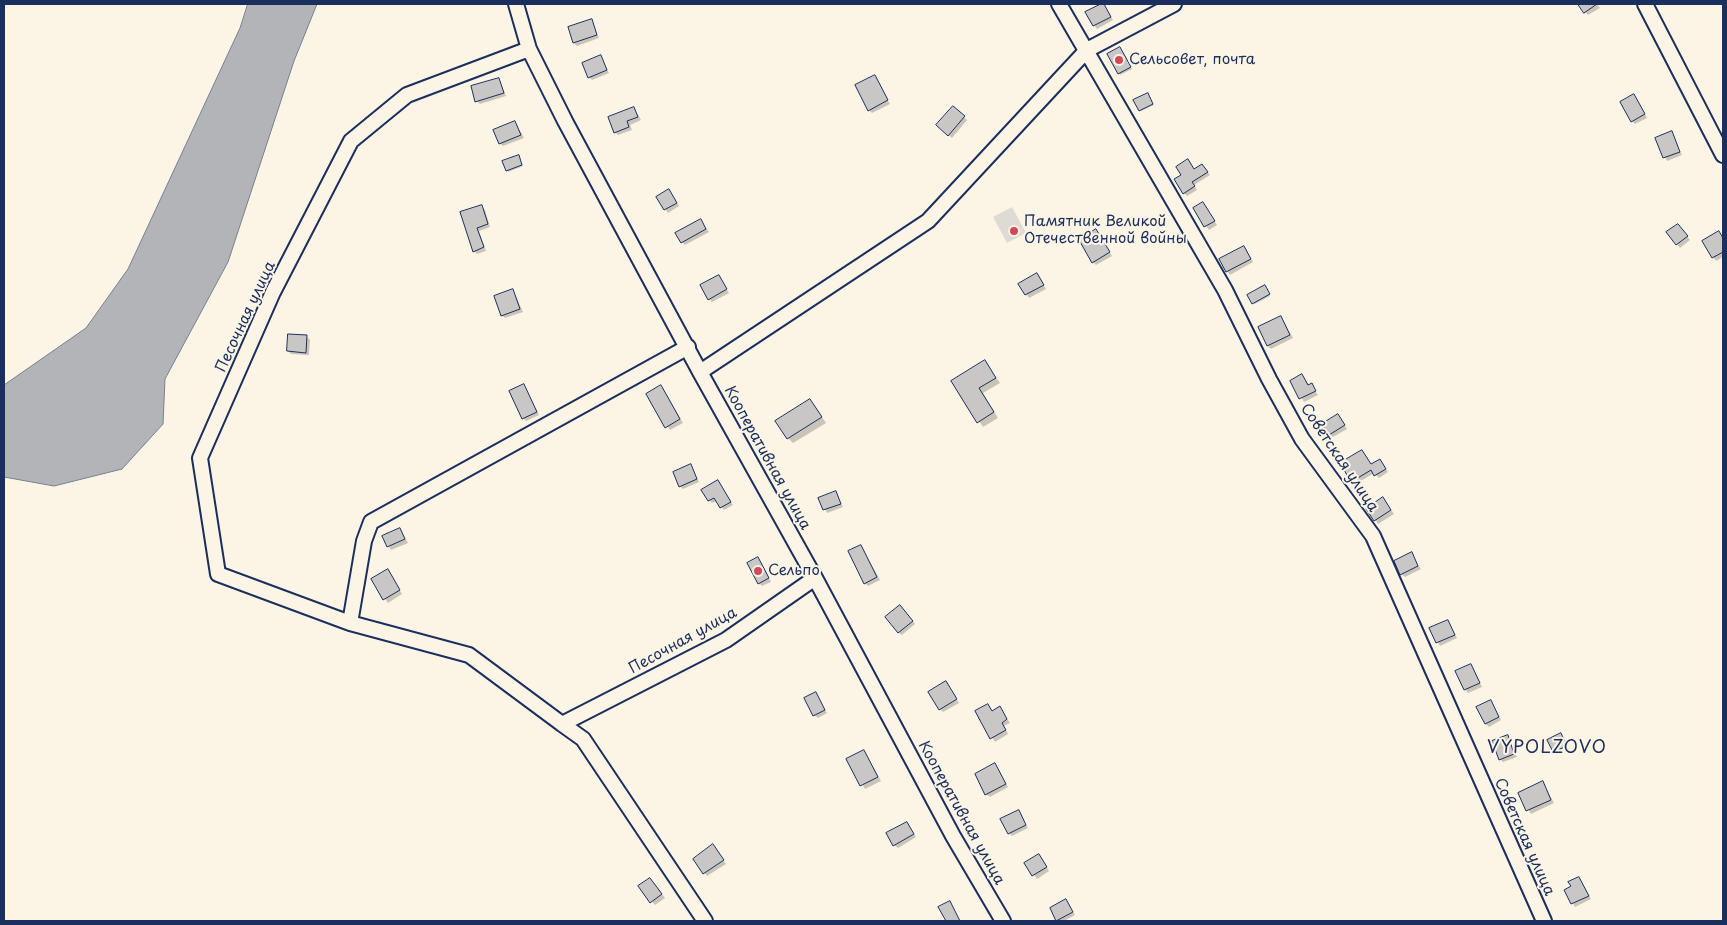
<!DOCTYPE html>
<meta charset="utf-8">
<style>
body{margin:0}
#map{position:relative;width:1727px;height:925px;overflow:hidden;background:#fcf5e5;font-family:"Playpen Sans",sans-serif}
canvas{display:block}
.frame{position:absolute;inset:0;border:5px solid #1b2f5e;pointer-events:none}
</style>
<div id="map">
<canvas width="1727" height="925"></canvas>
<div class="frame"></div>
</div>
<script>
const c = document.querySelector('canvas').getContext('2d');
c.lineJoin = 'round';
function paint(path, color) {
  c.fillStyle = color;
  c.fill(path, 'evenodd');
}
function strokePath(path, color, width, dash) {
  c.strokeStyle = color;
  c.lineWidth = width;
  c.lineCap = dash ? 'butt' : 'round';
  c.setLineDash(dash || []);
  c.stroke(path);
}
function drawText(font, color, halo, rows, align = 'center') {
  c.font = font + ' "Playpen Sans",sans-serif';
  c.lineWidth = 4;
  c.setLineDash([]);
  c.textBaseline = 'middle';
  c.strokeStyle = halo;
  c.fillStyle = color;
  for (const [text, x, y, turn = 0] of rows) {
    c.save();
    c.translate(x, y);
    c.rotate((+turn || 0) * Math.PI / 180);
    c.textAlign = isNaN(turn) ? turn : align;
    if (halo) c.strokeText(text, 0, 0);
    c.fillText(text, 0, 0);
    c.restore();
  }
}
paint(new Path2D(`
 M1012 207 1026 233 1007 243 993 217Z`), '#dfdbd4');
const water = new Path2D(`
 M248 4H317L294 61 228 262 165 379 163 424 122 469 54 486 4 477V385L86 328 128 269 240 28Z`);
paint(water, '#b2b4b8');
strokePath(water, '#767f94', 1);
paint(new Path2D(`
 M1103 4 1113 20 1097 29 1094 25Z
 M1579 4H1597L1600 8 1588 15Z
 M591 20 599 38 577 46 574 43Z
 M1121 49 1132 69 1120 75 1109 54Z
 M601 57 609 73 592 80 589 77Z
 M874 77 890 104 872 113 869 110Z
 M499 79 506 96 480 104 477 101Z
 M1149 96 1154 105 1141 111 1140 110Z
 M1637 99 1647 118 1635 124 1632 121Z
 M953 107 967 120 952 138 941 128Z
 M634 108 641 120 630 125 632 130 618 135 615 132Z
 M515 122 524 138 503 146 500 143Z
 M1671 133 1682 155 1667 161 1657 138Z
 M519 158 523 166 508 172 507 170Z
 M1191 164 1195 170 1205 169 1210 175 1194 185 1197 190 1187 196 1184 193 1182 176Z
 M672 194 679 206 668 213 658 198Z
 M1203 203 1217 225 1209 230 1195 209Z
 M482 207 485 210 490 227 479 231 486 251 477 254 474 251 461 213Z
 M701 221 709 232 685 245 682 242Z
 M1681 228 1690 240 1680 248 1668 233Z
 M1096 231 1112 256 1096 265 1093 262Z
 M1719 232 1723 238V257L1716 261 1703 241Z
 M1244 247 1253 262 1230 275 1227 271Z
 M1037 275 1046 289 1029 298 1020 284Z
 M719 276 729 293 712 302 709 299Z
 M1266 288 1270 296 1255 304 1253 303Z
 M513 290 523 312 505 318 502 315Z
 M1281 317 1293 338 1271 349 1268 346Z
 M307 337 310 340 309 355 291 354 288 351Z
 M985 362 1000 383 983 393 998 418 983 427 953 381Z
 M1302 376 1318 395 1304 402 1292 381Z
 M524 385 539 415 526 421 523 418Z
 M664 390 683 423 670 430 647 394Z
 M810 400 826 423 793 443 788 438Z
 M1341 419 1347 429 1333 437 1330 434Z
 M1383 464 1388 472 1379 478 1374 473 1356 484 1352 481 1371 465Z
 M691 466 699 482 683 489 680 486Z
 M718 482 733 505 724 510 717 501 712 503 709 500Z
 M835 492 843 507 827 513 820 498Z
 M1386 502 1394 514 1378 524 1368 509Z
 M400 529 408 543 391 550 383 537Z
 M861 546 880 580 868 586 865 583Z
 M1411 554 1421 569 1405 577 1401 574Z
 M761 562 771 582 762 586 759 583Z
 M388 571 402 594 388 603 373 580Z
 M903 609 915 624 902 635 898 632Z
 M1448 621 1457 638 1440 646 1431 628Z
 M1471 665 1482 687 1468 693 1465 689Z
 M946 683 959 703 943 712 940 709Z
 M816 693 827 713 818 718 814 715Z
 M1490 701 1501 720 1489 727 1486 724Z
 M988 705 993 712 1000 708 1010 723 1004 726 1008 734 995 742 976 711Z
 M1562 736 1567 747 1555 752 1554 751Z
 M1507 737 1517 757 1503 762 1500 759Z
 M864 751 881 781 865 789 848 759Z
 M995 765 1008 787 990 797 986 794Z
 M1543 783 1554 803 1531 814 1519 794Z
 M1018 812 1028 828 1012 836 1009 833Z
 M907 823 916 837 898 848 894 845Z
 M716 849 726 864 707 876 694 859Z
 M1039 855 1049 871 1037 879 1026 863Z
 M1579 878 1591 899 1575 907 1566 890 1572 887Z
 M653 882 665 898 655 905 640 887Z
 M1066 901 1075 915 1064 921H1059L1057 920Z`), '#0003');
const building = new Path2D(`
 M1101 4H1104L1111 17 1093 26 1085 12Z
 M1578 4H1597L1584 13Z
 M592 19 597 35 573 43 568 27Z
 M1120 47 1131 67 1118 74 1107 54Z
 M601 55 607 70 588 78 582 63Z
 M875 75 888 100 868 111 855 85Z
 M499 78 504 93 475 102 471 86Z
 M1148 93 1153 104 1139 111 1133 100Z
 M1634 94 1645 114 1631 122 1620 102Z
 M953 106 965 116 948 136 936 125Z
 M634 107 638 117 627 121 629 127 614 133 608 117Z
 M515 121 521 135 499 144 493 130Z
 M1672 131 1680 152 1663 158 1655 138Z
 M519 155 522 165 506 171 502 161Z
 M1188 159 1194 169 1202 164 1208 172 1192 182 1195 186 1183 194 1174 179 1181 175 1176 167Z
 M669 189 677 203 664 210 656 197Z
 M1203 202 1215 221 1204 227 1193 208Z
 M482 205 488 224 477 228 484 247 473 252 460 212Z
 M701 219 706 229 681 243 675 233Z
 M1678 224 1688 236 1676 245 1666 232Z
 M1096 229 1110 252 1092 263 1079 240Z
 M1719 231 1723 238V252L1712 258 1702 241Z
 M1244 246 1251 259 1226 272 1219 259Z
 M1037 273 1044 285 1025 295 1018 284Z
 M719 275 727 289 708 300 700 285Z
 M1265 285 1270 294 1252 304 1247 295Z
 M513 289 520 309 501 316 494 296Z
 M1281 316 1290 335 1267 346 1258 327Z
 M288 334 307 335 306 353 287 351Z
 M985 360 996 378 979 388 994 412 977 423 951 381Z
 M1302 374 1308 385 1312 383 1316 391 1299 399 1290 381Z
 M524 384 537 412 522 419 509 391Z
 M661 385 680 419 665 428 646 394Z
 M810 399 822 417 787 439 775 421Z
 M1338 414 1345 425 1329 435 1322 424Z
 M1362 450 1371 464 1380 459 1386 469 1374 476 1371 470 1351 482 1340 463Z
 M691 464 697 479 679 487 673 472Z
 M718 480 731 502 720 508 714 498 708 501 701 490Z
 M836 491 841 504 823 510 818 498Z
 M1383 497 1391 510 1374 521 1366 509Z
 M400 528 405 539 387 547 382 536Z
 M861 545 877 577 864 584 848 551Z
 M1412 552 1418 566 1400 575 1394 561Z
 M758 557 769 578 758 584 747 563Z
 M388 569 400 590 383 600 371 579Z
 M900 605 913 621 898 633 885 617Z
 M1448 620 1455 635 1436 643 1429 628Z
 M1471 664 1480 683 1464 690 1455 671Z
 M946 681 957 699 939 710 928 692Z
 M816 692 825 710 813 716 804 698Z
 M1491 700 1499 717 1485 724 1476 707Z
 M988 704 992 711 1000 706 1007 719 1002 723 1006 730 990 739 975 711Z
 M1561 733 1567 746 1553 752 1547 740Z
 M1508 735 1514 754 1499 760 1492 741Z
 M864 750 878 777 860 786 846 759Z
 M995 763 1006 784 985 795 975 774Z
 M1543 781 1551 800 1526 811 1518 793Z
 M1019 810 1026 825 1008 834 1000 819Z
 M907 822 914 834 893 846 886 833Z
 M713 844 724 860 703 874 693 859Z
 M1039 854 1047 867 1032 876 1024 863Z
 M1579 877 1589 896 1571 904 1564 890 1571 886 1568 882Z
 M650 878 662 894 650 903 638 886Z
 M1066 899 1073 912 1056 921 1050 908Z
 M950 901 960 921H946L938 907Z`);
paint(building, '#c8c7c6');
strokePath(building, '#1b2f5e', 1);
const street = new Path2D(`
 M516 4 529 49 565 121 700 372 815 578 953 836 1003 921
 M1059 4 1225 290 1269 379 1302 439 1373 536 1544 921
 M1645 4 1723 155
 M529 49 407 95 351 141 273 292 200 458 218 574 350 623 469 655 562 724 726 640 815 578
 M700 372 928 221 1087 50 1174 4
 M350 623 364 541 371 522 688 347
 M562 724 583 739 705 921`);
strokePath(street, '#1b2f5e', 18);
strokePath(street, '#fcf5e5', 14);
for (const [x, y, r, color] of [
 [1119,60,5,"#d1495b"],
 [1014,231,5,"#d1495b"],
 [758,571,5,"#d1495b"]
]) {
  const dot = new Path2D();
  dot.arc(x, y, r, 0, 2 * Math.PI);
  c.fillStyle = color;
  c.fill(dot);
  strokePath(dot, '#fcf5e5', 2);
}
drawText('15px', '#1b2f5e', '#fcf5e5', [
 ["Сельсовет, почта",1129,60],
 ["Памятник Великой",1024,222],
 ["Отечественной войны",1024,239],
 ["Сельпо",768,571]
], 'left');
drawText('15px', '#1b2f5e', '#fcf5e5', [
 ["Песочная улица",246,317,-65],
 ["Кооперативная улица",767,458,61],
 ["Советская улица",1339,458,56],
 ["Песочная улица",683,641,-29],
 ["Кооперативная улица",961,813,61],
 ["Советская улица",1524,837,66]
]);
c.letterSpacing = '1px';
drawText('18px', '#1b2f5e', '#fcf5e5', [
 ["VYPOLZOVO",1547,748]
]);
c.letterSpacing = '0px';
</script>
